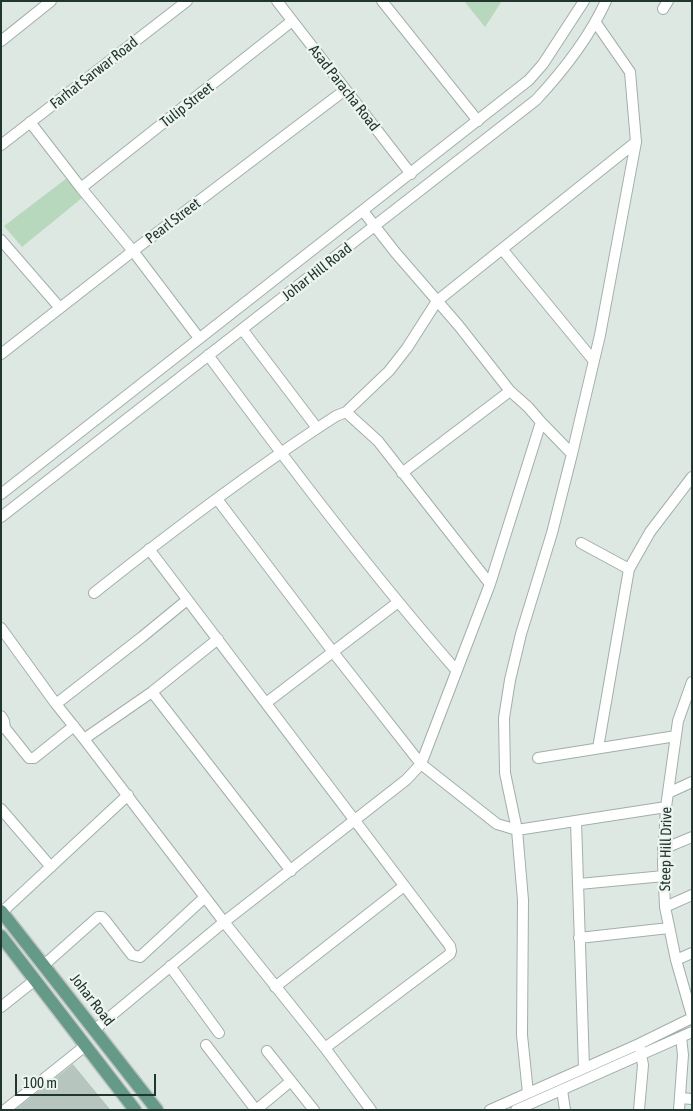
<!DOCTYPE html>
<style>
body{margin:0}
#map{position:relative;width:693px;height:1111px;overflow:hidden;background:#dee8e3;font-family:"Asap Condensed",sans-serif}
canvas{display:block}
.frame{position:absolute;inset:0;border:2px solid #21362f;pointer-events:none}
.scale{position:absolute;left:15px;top:1074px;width:141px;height:22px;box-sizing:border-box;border:2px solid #21362f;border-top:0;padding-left:6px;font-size:15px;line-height:18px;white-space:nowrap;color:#21362f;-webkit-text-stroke:4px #eef5f1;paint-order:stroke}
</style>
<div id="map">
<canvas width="693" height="1111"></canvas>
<div class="frame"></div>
<div class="scale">100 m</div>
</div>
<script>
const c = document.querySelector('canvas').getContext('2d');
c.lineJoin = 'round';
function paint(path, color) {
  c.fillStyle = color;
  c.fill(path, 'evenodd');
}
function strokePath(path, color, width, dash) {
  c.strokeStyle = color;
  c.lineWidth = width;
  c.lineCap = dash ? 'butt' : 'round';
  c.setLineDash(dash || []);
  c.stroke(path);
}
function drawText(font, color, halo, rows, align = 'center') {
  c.font = font + ' "Asap Condensed",sans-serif';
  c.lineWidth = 4.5;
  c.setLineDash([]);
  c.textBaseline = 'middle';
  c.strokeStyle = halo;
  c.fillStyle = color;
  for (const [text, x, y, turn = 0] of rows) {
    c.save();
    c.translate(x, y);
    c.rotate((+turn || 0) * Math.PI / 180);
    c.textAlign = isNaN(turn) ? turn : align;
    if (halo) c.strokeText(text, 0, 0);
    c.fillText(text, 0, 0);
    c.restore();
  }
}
paint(new Path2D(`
 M464 1H502L485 27Z
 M67 178 82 198 22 247 4 226Z`), '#b8d8be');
const building = new Path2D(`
 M73 1065 110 1110H16Z`);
paint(building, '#b7c5bf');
strokePath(building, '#b1c1b9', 1);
const minor = new Path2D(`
 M277 1 411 174
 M382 1 478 121
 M663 9 668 1
 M1 41 51 1
 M30 122 81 188 133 251 199 338
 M1 145 187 1
 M81 188 292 21
 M1 240 60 308
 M502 249 594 361
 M242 329 317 428
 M1 354 133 251 345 90
 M208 355C288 463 368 569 456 670
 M346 412 389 371 407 348 437 301 636 142 630 72 596 23
 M572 454 600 335 636 142
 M402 473 510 391
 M1 494 529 80 543 64 584 1
 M217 499 333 652 421 764 497 824 517 830 666 807
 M1 517 536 100C564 70 589 38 606 1
 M581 543 629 569
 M149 549 450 946 451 951 450 954 325 1048
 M94 593C172 531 252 470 336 416L346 412 378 441 490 584
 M1 628 56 704 84 739 224 922 325 1048 371 1110
 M692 682 678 721 666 807 663 863 665 907 676 960 692 1016
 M152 692 291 871
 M266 703 397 603
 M56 704 142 637 187 600
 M1 716 4 721 5 728
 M1 728H5L29 758H34L74 726
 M84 739 152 692 218 639
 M598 748 629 569 650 532 692 477
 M538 758 676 736
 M668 793 692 782
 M1 809 51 867
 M576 821 584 1068
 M663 849 692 837
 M579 884 664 876
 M665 907 692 895
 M2 912 128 795
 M579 938 669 928
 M676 960 692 953
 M44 965 98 917H102L105 920 132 955 140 957 205 897
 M170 966 219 1033
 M275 987 404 886
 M1 1007 35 980
 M94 1030 224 922 406 780 421 764 490 584 541 422 528 407 510 391 459 326 395 252 363 211
 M206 1045 256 1110
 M267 1051 314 1110
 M562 1090 565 1110
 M528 1093 522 1035 523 900 517 830 505 773 504 718 510 680 521 634 552 533 572 454 541 422
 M681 1098 692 1099
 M5 1110 85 1046
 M256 1110 291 1081
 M490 1110 639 1044 692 1018
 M516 1110 692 1032
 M639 1110 643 1065 640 1049
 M679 1110 683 1055 681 1037`);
const major = new Path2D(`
 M1 911 157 1110
 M1 936 135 1110`);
strokePath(minor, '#a2afa9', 12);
strokePath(major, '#bcc3c1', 15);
strokePath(minor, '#fff', 10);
strokePath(major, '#669a88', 12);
drawText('15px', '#21362f', '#eef5f1', [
 ["Farhat Sarwar Road",94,73,-38],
 ["Asad Paracha Road",344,88,52],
 ["Tulip Street",187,105,-38],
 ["Pearl Street",173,221,-37],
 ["Johar Hill Road",317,272,-38],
 ["Steep Hill Drive",666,849,-89],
 ["Johar Road",92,1000,52]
]);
</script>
